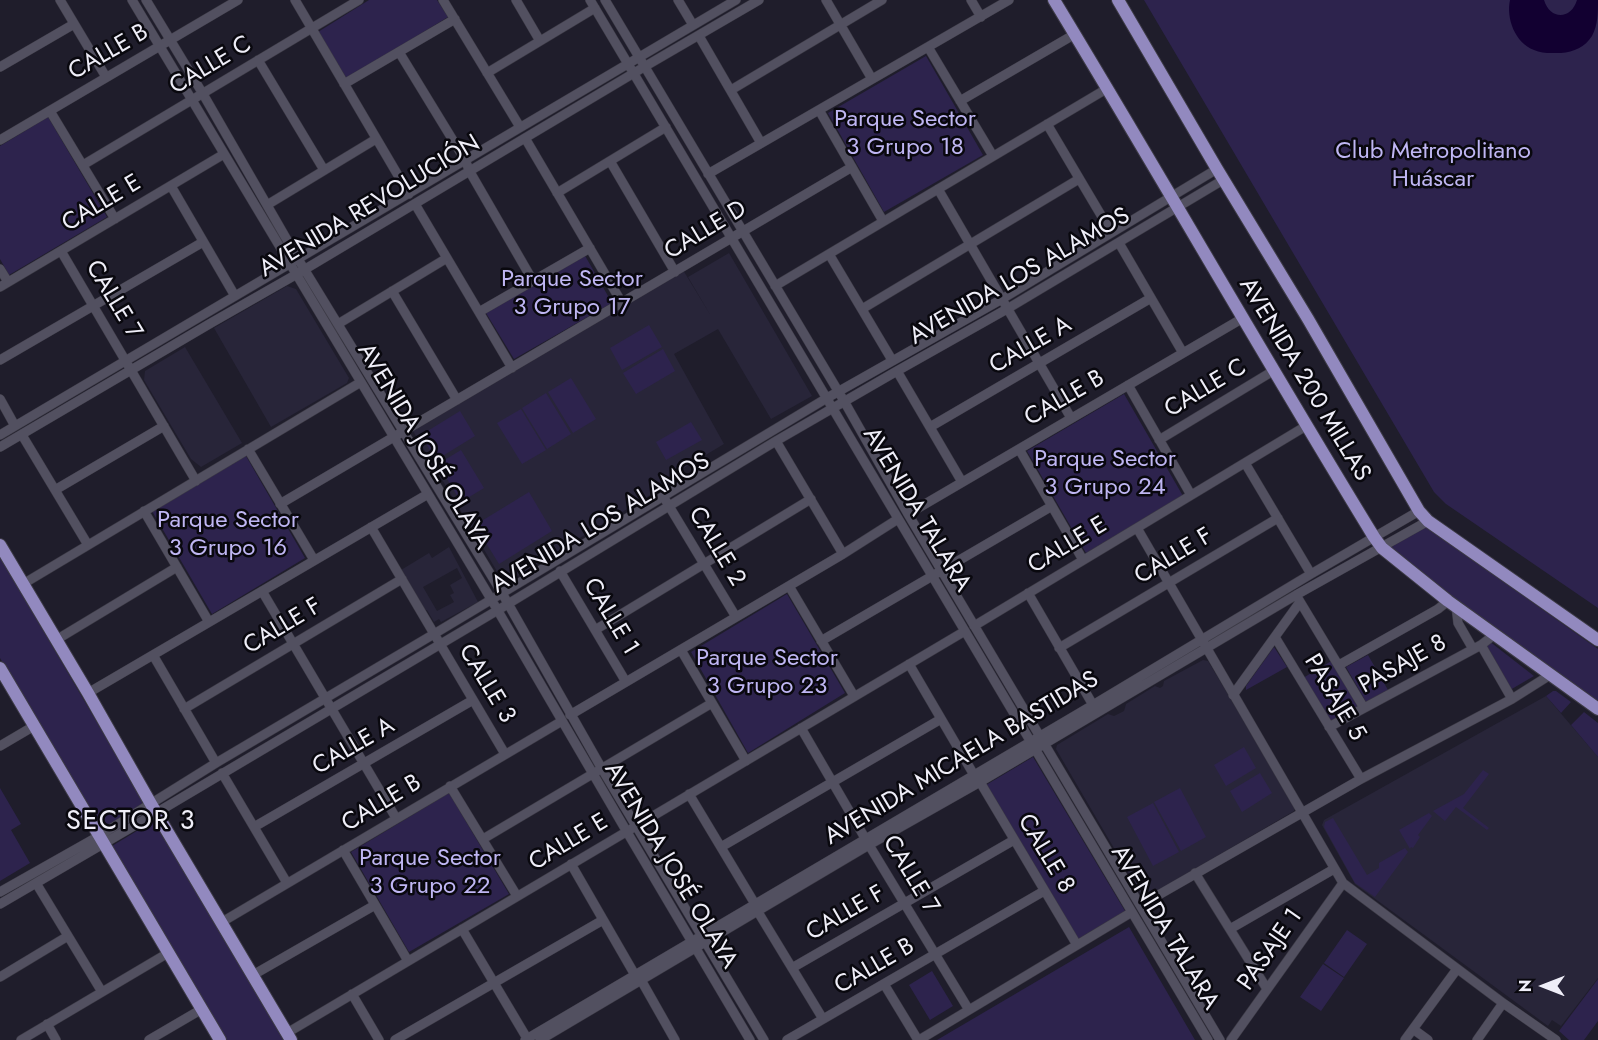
<!DOCTYPE html>
<meta charset="utf-8">
<style>
body{margin:0}
#map{position:relative;width:1598px;height:1040px;overflow:hidden;background:#1f1d2b;font-family:Jost,sans-serif}
canvas{display:block}
.north{position:absolute;left:1514px;top:956px;width:60px;height:60px;-webkit-text-stroke:4px #09080e;paint-order:stroke;rotate:270deg;font-size:16px;font-weight:700;line-height:24px;text-align:center;color:#efeef8}
.north::after{content:'';display:block;margin:auto;width:21px;height:27px;background:#efeef8;clip-path:polygon(50% 0,100% 100%,50% 72%,0 100%)}
</style>
<div id="map">
<canvas width="1598" height="1040"></canvas>
<div class="north">N</div>
</div>
<script>
const c = document.querySelector('canvas').getContext('2d');
c.lineJoin = 'round';
function paint(path, color) {
  c.fillStyle = color;
  c.fill(path, 'evenodd');
}
function strokePath(path, color, width, dash) {
  c.strokeStyle = color;
  c.lineWidth = width;
  c.lineCap = dash ? 'butt' : 'round';
  c.setLineDash(dash || []);
  c.stroke(path);
}
function drawText(font, color, halo, rows, align = 'center') {
  c.font = font + ' Jost,sans-serif';
  c.lineWidth = 5;
  c.setLineDash([]);
  c.textBaseline = 'middle';
  c.strokeStyle = halo;
  c.fillStyle = color;
  for (const [text, x, y, turn = 0] of rows) {
    c.save();
    c.translate(x, y);
    c.rotate((+turn || 0) * Math.PI / 180);
    c.textAlign = isNaN(turn) ? turn : align;
    if (halo) c.strokeText(text, 0, 0);
    c.fillText(text, 0, 0);
    c.restore();
  }
}
paint(new Path2D(`
 M729 253 812 396 771 419 718 329 674 354 724 444 652 487 655 492 506 583H504L413 431 683 270 711 316 688 277Z
 M287 286 296 289 349 378 347 383 271 427 214 328Z
 M185 347 242 443 201 467 191 459 144 380 145 371Z
 M449 547 478 602 441 622 439 619 434 622 427 610 424 611 401 570 429 553 432 558ZM457 568 462 578 450 585 454 593 450 595 454 602 437 611 423 587Z
 M1203 660 1208 661 1295 807 1294 811 1147 897 1142 896 1056 749 1057 745 1108 714 1114 716 1124 711 1126 704 1155 686 1160 688 1163 686 1164 681Z
 M1546 696 1598 757V978L1561 1026 1552 1020 1548 1026 1355 884 1322 825 1324 820Z`), '#282539');
paint(new Path2D(`
 M369 0H437L448 17 347 79 318 32Z
 M1144 0H1598V608L1446 504 1434 492Z
 M926 56 983 155 884 212 828 113Z
 M48 117 107 217 9 275 0 259V146Z
 M584 254 612 303 514 359 486 313Z
 M649 325 662 347 622 370 610 348Z
 M663 349 675 371 636 394 623 373Z
 M571 378 596 419 573 433 548 392Z
 M546 393 571 434 547 449 522 408Z
 M1124 394 1183 496 1086 553 1027 451Z
 M521 409 546 450 522 464 497 423Z
 M460 411 475 436 436 460 421 435Z
 M691 422 702 440 666 460 656 442Z
 M461 450 484 488 461 502 438 464Z
 M246 456 305 558 212 614 152 511Z
 M529 492 552 531 499 564 475 525Z
 M1423 527 1428 528 1598 649V703L1454 600 1388 549Z
 M0 557 143 801V806L105 827H99L0 658Z
 M787 594 845 693 748 753 691 652Z
 M1489 641 1534 676 1510 690 1485 644Z
 M1274 647 1287 667 1246 690V686Z
 M1368 655 1388 690 1366 702 1346 667Z
 M1333 660 1361 706 1330 725 1303 678Z
 M1553 691H1556L1571 702 1561 713 1546 696Z
 M1584 712 1598 723V757L1571 725Z
 M1244 747 1256 768 1226 786 1214 765Z
 M1033 757 1125 911 1078 939 986 785Z
 M1483 770 1489 774 1463 808 1489 828 1487 830 1456 807 1445 821 1433 811 1464 794Z
 M1260 773 1272 793 1242 812 1230 791Z
 M0 788 21 824 11 830 30 863 0 881Z
 M1180 788 1206 837 1181 851 1154 802Z
 M449 793 509 894 409 952 351 852Z
 M1153 803 1179 852 1153 866 1127 817Z
 M1429 813 1432 816 1418 835 1420 837 1413 848 1411 847 1410 849 1399 830Z
 M1333 818 1367 875 1379 868V863L1405 848 1408 852 1375 897 1355 883 1324 827 1325 822Z
 M155 820 286 1040H226L112 846Z
 M1129 927 1195 1040H937Z
 M1347 930 1367 944 1344 977 1324 963Z
 M1323 964 1344 978 1321 1011 1300 997Z
 M932 971 953 1006 930 1020 909 985Z
 M1598 979V1021L1584 1040H1569L1559 1031Z`), '#2d234d');
paint(new Path2D(`
 M1510 0H1544C1550 20 1571 20 1577 0H1598C1598 12 1598 25 1592 36 1585 47 1574 52 1561 53 1552 53 1542 54 1534 50 1515 43 1506 18 1510 0Z`), '#120031');
const minor = new Path2D(`
 M60 0 106 77
 M132 0 491 599 627 832 750 1040
 M146 0 203 94 298 259 502 593 602 769 764 1040
 M295 0 409 194
 M443 0 520 127
 M516 0 540 41
 M590 0 1208 1040
 M605 0 844 401 908 514 1220 1040
 M678 0 693 25
 M826 0 872 79
 M971 0 981 17
 M699 36 761 143
 M928 47 993 156
 M399 52 465 160 470 172 533 281
 M258 60 324 170
 M0 67 74 24
 M487 73 595 8
 M344 84 455 19
 M731 90 882 0
 M960 101 1075 34
 M819 110 883 221
 M50 111 115 219
 M1047 124 1111 232
 M525 138 622 303
 M0 140 238 0
 M610 161 675 272
 M83 165 359 0
 M708 174 1009 0
 M171 186 235 296
 M938 189 1071 418
 M557 193 666 127
 M415 204 512 368
 M267 205 376 139
 M1119 243 1183 353
 M61 251 196 481
 M829 254 892 360
 M0 269 8 282
 M775 286 1108 88
 M0 287 224 154
 M392 291 457 400
 M862 309 1079 179
 M479 312 590 248
 M338 324 447 258
 M0 360 203 242
 M897 371 962 482
 M1128 385 1191 495
 M0 399 15 426
 M930 427 1151 298
 M0 435 736 0
 M22 435 88 545
 M1159 440 1273 371
 M776 441 843 554
 M0 447 211 323 297 274 644 67 759 0
 M248 449 314 560
 M1019 449 1083 560
 M1245 463 1311 574
 M55 490 164 426
 M666 501 736 617
 M280 504 852 167
 M144 511 209 622
 M908 514 1243 318
 M371 527 505 754
 M1137 528 1343 883 1503 1003 1556 1040
 M560 571 626 682
 M23 584 361 382
 M789 586 854 696
 M262 591 396 818
 M1028 593 1093 705
 M1296 595 1364 708
 M1456 606 1458 623 1473 649
 M974 626 1306 426
 M595 630 811 499
 M1275 637 1361 779
 M56 640 177 567
 M821 641 1052 506
 M1481 645 1512 699
 M1059 648 1278 518
 M681 650 746 761
 M153 655 216 763
 M909 664 974 775
 M1339 665 1438 609 1448 601
 M88 693 428 494
 M1233 695 1300 602
 M184 709 402 579
 M570 715 843 554 898 519
 M1329 727 1481 645 1494 635
 M801 728 869 845 969 1010
 M0 746 34 726
 M222 773 287 883
 M980 782 1077 945
 M450 786 517 896
 M689 794 755 904
 M254 827 473 700
 M483 839 712 703
 M721 847 941 719
 M343 850 408 961
 M571 864 635 975
 M1195 873 1267 989
 M36 883 102 992
 M0 892 99 836 216 763 434 634 827 398 1002 299 1217 169
 M0 904 156 813 498 610 776 441 897 371 1007 309 1223 180
 M1141 905 1361 779 1512 699 1550 675
 M758 912 823 1019
 M222 922 562 721
 M462 929 528 1040
 M1230 929 1334 869
 M792 968 1014 840
 M253 975 375 905
 M0 977 68 936
 M641 980 675 1040
 M884 984 918 1040
 M352 994 379 1040
 M47 1024 56 1040
 M1413 1029 1428 1040
 M287 1033 965 631
 M21 1040 168 953
 M149 1040 202 1009
 M395 1040 603 920
 M525 1040 1093 705 1311 574 1419 511
 M540 1040 869 845 980 782 1296 595 1428 521
 M787 1040 1044 891
 M919 1040 1132 912
 M1231 1040 1343 883
 M1405 1040 1457 969
 M1477 1040 1503 1003`);
const major = new Path2D(`
 M1054 0C1162 178 1265 359 1374 537L1382 548 1448 601 1598 709
 M1118 0 1217 169 1308 319 1419 511 1428 521 1598 640
 M0 545 88 693 151 804 291 1040
 M0 668 220 1040`);
strokePath(minor, '#3c3a45', 10);
strokePath(major, '#3c3a45', 14);
strokePath(minor, '#525060', 9);
strokePath(major, '#9289bf', 12);
drawText('24px', '#efeef8', '#09080e', [
 ["CALLE B",109,53,-30],
 ["CALLE C",211,66,-31],
 ["CALLE E",102,204,-31],
 ["AVENIDA REVOLUCIÓN",370,207,-31],
 ["CALLE D",706,231,-31],
 ["AVENIDA LOS ALAMOS",1020,277,-30],
 ["CALLE 7",113,300,59],
 ["CALLE A",1031,346,-30],
 ["AVENIDA 200 MILLAS",1304,380,59],
 ["CALLE C",1206,389,-31],
 ["CALLE B",1065,399,-30],
 ["AVENIDA JOSÉ OLAYA",423,447,59],
 ["AVENIDA TALARA",916,510,59],
 ["AVENIDA LOS ALAMOS",601,524,-31],
 ["CALLE E",1068,546,-31],
 ["CALLE 2",716,547,59],
 ["CALLE F",1174,557,-31],
 ["CALLE 1",610,617,59],
 ["CALLE F",283,627,-31],
 ["PASAJE 8",1403,665,-29],
 ["CALLE 3",486,684,59],
 ["PASAJE 5",1334,698,59],
 ["CALLE A",354,747,-30],
 ["AVENIDA MICAELA BASTIDAS",962,759,-31],
 ["CALLE B",382,804,-31],
 ["CALLE E",569,843,-31],
 ["CALLE 8",1045,854,59],
 ["AVENIDA JOSÉ OLAYA",670,866,59],
 ["CALLE 7",910,875,59],
 ["CALLE F",846,914,-30],
 ["AVENIDA TALARA",1164,928,59],
 ["PASAJE 1",1271,950,-55],
 ["CALLE B",875,967,-30]
]);
drawText('24px', '#bfb6f3', '#09080e', [
 ["Parque Sector",905,120],
 ["3 Grupo 18",905,148],
 ["Club Metropolitano",1433,152],
 ["Huáscar",1433,180],
 ["Parque Sector",572,280],
 ["3 Grupo 17",572,308],
 ["Parque Sector",1105,460],
 ["3 Grupo 24",1105,488],
 ["Parque Sector",228,521],
 ["3 Grupo 16",228,549],
 ["Parque Sector",767,659],
 ["3 Grupo 23",767,687],
 ["Parque Sector",430,859],
 ["3 Grupo 22",430,887]
]);
c.letterSpacing = '1.5px';
drawText('27px', '#efeef8', '#09080e', [
 ["SECTOR 3",131,822]
]);
c.letterSpacing = '0px';
</script>
